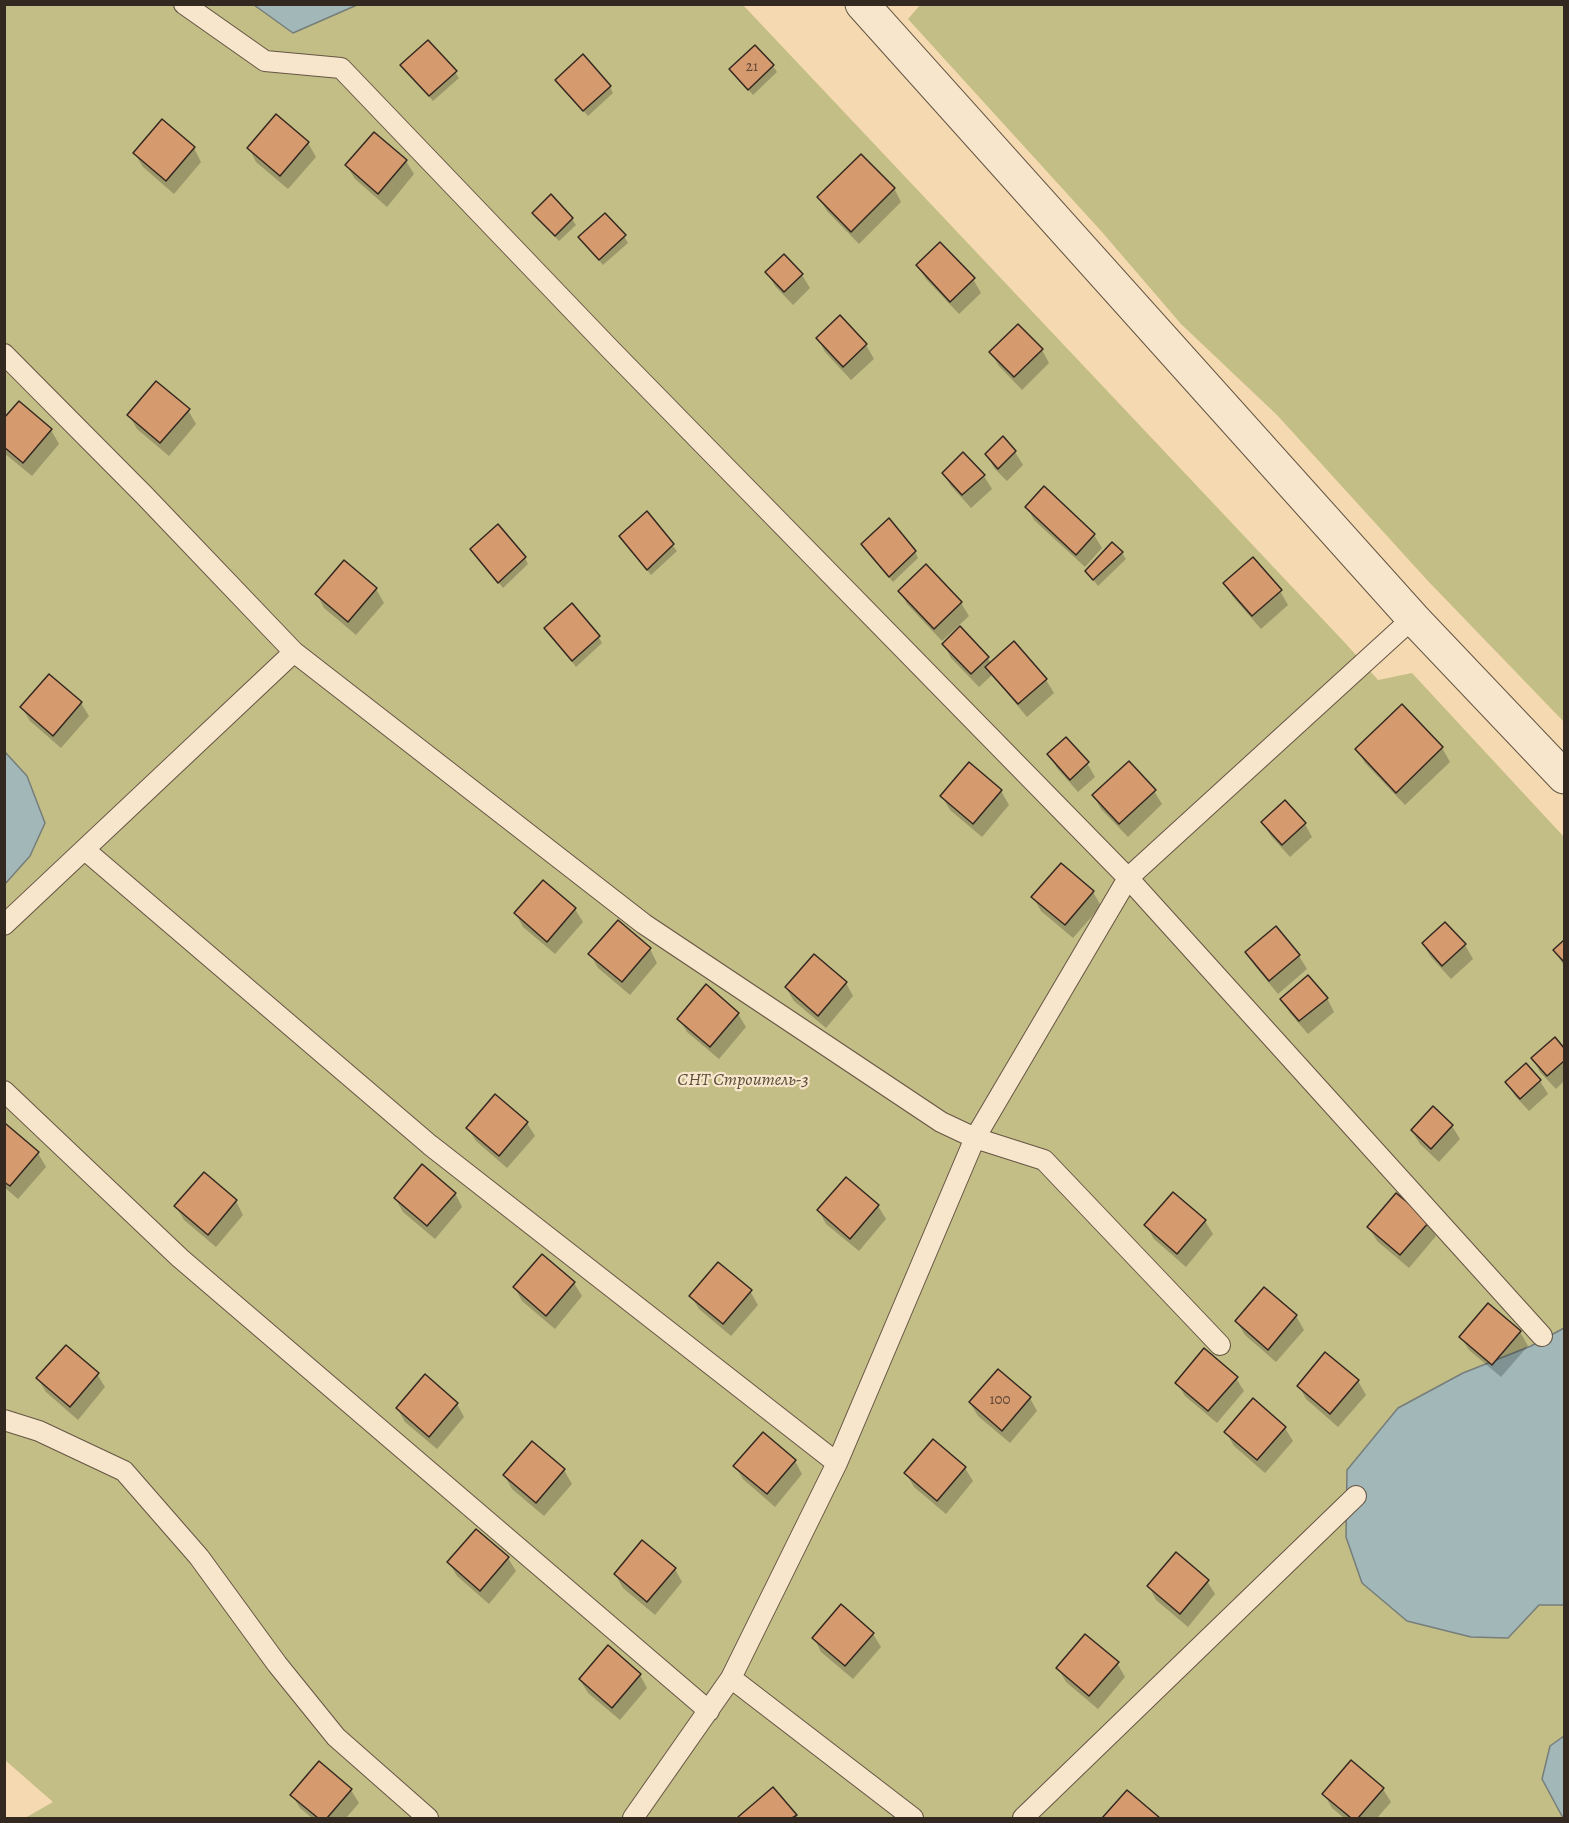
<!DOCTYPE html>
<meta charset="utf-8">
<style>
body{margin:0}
#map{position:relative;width:1569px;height:1823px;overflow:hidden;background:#f5d9b0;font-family:Alegreya,serif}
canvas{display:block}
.frame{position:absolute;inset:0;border:6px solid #342920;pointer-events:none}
</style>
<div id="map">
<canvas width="1569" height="1823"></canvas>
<div class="frame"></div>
</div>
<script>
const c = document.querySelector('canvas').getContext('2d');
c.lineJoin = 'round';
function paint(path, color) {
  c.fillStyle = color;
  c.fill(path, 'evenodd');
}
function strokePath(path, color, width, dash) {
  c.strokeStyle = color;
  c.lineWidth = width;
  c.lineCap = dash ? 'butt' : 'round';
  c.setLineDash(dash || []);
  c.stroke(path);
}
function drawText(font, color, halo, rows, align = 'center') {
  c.font = font + ' Alegreya,serif';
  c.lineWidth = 4.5;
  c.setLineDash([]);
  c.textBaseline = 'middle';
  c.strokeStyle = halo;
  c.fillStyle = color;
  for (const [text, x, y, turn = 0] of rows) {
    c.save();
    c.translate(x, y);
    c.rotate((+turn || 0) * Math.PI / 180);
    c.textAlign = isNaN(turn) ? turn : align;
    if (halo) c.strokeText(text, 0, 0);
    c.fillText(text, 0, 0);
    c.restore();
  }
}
paint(new Path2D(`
 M921 4 1564 5V722L1428 581 1277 415 1181 324 1102 232 908 19Z
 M5 5H743L1347 645 1378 680 1412 673 1564 837V1818H25L53 1802 5 1760Z`), '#c3bd86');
const water = new Path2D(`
 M254 5V4L357 5 293 33Z
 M5 752 27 776 45 823 30 856 5 884Z
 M1564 1328V1605H1539L1508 1638 1471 1637 1407 1621 1362 1583 1346 1537 1347 1470 1398 1408 1463 1373 1531 1346Z
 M1564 1736V1818H1563L1542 1779 1550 1746Z`);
paint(water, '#a2b7b7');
strokePath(water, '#767e7b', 1.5);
paint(new Path2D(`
 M755 47 773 66 777 72 753 95 731 69Z
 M406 71 455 72 459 78 433 101Z
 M557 80 610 87 613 93 588 116 561 86Z
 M308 143 316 157 288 189 256 162 249 148Z
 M194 148 201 162 174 194 143 167 135 154Z
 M406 161 414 174 387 207 355 179 347 166Z
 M894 188 901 202 859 244 827 211 819 198Z
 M534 213 572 219 576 225 559 241 538 219Z
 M624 236 628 243 603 265 580 238Z
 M918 266 973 279 981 293 959 314 926 279Z
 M767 272 802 275 810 288 793 305 775 286Z
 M840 317 866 345 874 359 851 380 825 352 818 338Z
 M1042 350 1049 363 1022 390 999 366 991 353Z
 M19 403 51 430 59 444 32 476 4 453V420Z
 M188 410 196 424 169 456 137 429 129 415Z
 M1015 452 1023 465 1007 481 994 468 987 454Z
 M943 473 984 476 992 489 971 508 951 486Z
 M1027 507 1094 535 1102 548 1085 567 1034 520Z
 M647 513 677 551 651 575 621 537Z
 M862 544 915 552 918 558 893 582Z
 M1112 544 1122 553 1126 559 1098 586 1087 571Z
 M472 550 525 558 528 564 503 588Z
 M1225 583 1280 591 1288 605 1261 629 1233 597Z
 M376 589 384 603 356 635 324 608 317 594Z
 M900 591 961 603 969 616 942 641 907 604Z
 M546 629 598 636 602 643 576 667Z
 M944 644 988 658 991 664 1014 644 1046 680 1054 693 1027 717 992 675 979 687 951 658Z
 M81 703 89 716 61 748 30 721 22 708Z
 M1402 706 1442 748 1450 762 1405 805 1365 763 1357 749Z
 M1049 754 1087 763 1095 777 1078 792 1057 768Z
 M969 764 1001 791 1009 805 982 837 950 810 942 796Z
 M1154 791 1162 804 1128 837 1101 809 1094 796Z
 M1263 823 1305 824 1312 837 1290 857 1271 836Z
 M1093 892 1101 906 1073 938 1041 911 1033 897Z
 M575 909 583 922 555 954 523 927 516 914Z
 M1445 924 1465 945 1473 959 1451 979 1431 957 1423 944Z
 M1275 928 1299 956 1307 969 1278 994 1255 966 1247 952Z
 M1564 942V966L1555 950Z
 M650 949 657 963 630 995 598 968 590 954Z
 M846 983 853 996 826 1028 794 1001 786 988Z
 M1327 998 1334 1012 1308 1034 1290 1013 1282 999Z
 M738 1014 746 1027 719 1059 687 1032 679 1019Z
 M1555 1039 1564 1050V1081L1556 1089 1540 1072 1533 1059Z
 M1540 1081 1548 1094 1529 1111 1515 1096 1507 1082Z
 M527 1123 535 1136 507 1168 476 1141 468 1128Z
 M6 1126 38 1153 46 1167 18 1199 4 1187V1128Z
 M1452 1126 1460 1139 1439 1162 1420 1144 1412 1131Z
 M455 1193 462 1207 435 1239 403 1212 395 1198Z
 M236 1201 243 1215 216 1247 184 1220 176 1206Z
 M878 1206 886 1219 859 1251 826 1224 819 1211Z
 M1205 1221 1213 1234 1186 1267 1154 1239 1146 1225Z
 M1428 1222 1436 1236 1409 1268 1377 1241 1369 1227Z
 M574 1283 582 1296 555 1329 522 1301 515 1288Z
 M750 1291 758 1305 731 1336 699 1309 691 1296Z
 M1296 1316 1304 1330 1276 1362 1245 1335 1237 1322Z
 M1520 1332 1528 1346 1501 1377 1469 1350 1461 1337Z
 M97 1374 105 1387 78 1420 46 1392 38 1379Z
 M1236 1378 1244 1391 1217 1423 1185 1396 1177 1383Z
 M1358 1381 1366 1395 1338 1427 1306 1399 1299 1386Z
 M1030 1398 1037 1411 1010 1443 978 1416 970 1403Z
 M457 1404 464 1417 437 1449 405 1422 397 1408Z
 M1285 1428 1293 1441 1265 1473 1234 1446 1226 1432Z
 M795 1461 802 1474 775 1507 743 1479 735 1466Z
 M965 1468 973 1481 946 1514 914 1487 906 1473Z
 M564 1470 572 1484 544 1516 512 1489 504 1475Z
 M508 1558 516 1571 489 1604 457 1576 449 1563Z
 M675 1569 682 1582 655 1615 623 1588 615 1574Z
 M1207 1581 1215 1594 1188 1627 1156 1600 1149 1586Z
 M873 1634 881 1647 853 1679 821 1652 814 1638Z
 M1117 1663 1125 1677 1098 1709 1066 1682 1058 1668Z
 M640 1675 647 1688 620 1720 588 1693 580 1680Z
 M1383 1789 1391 1802 1377 1818H1344L1332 1808 1324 1794Z
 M351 1790 359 1803 346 1818H312L300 1808 292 1795Z
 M1127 1792 1158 1818H1104Z
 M796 1815 797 1818H740Z`), '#0003');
const building = new Path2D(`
 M428 40 457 71 429 96 400 65Z
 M755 45 774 65 748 90 729 69Z
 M583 54 611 86 583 111 555 80Z
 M276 114 309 142 280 176 247 148Z
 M162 119 195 147 166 181 133 153Z
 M374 132 407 160 378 194 345 165Z
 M861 154 895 188 851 232 817 197Z
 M551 194 573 218 555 236 532 213Z
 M605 213 626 235 599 260 578 237Z
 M940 242 975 278 950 302 916 265Z
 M784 254 803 274 784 292 765 272Z
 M840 315 867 344 843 367 816 338Z
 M1018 324 1043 349 1014 377 989 352Z
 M156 381 190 409 160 443 127 415Z
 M19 401 52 429 23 463 4 447V418Z
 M1003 436 1016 451 998 469 985 454Z
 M963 452 985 475 962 495 942 473Z
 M1044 486 1095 534 1076 555 1025 507Z
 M647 511 674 544 647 570 619 536Z
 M889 518 916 551 889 577 861 544Z
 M498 524 526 557 498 583 470 549Z
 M1112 542 1123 552 1093 580 1085 571Z
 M1253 557 1282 590 1252 616 1223 583Z
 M344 560 377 588 348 622 315 594Z
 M926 564 962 602 934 629 898 591Z
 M572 603 600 636 572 661 544 628Z
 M960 626 989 657 971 674 942 644Z
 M1014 641 1047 679 1018 704 985 667Z
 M49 674 82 702 53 736 20 707Z
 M1402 704 1443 747 1396 793 1355 749Z
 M1066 737 1089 762 1070 780 1047 754Z
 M1129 761 1156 790 1119 824 1092 795Z
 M969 762 1002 790 973 824 940 796Z
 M1285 800 1306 823 1282 845 1261 822Z
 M1061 863 1094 891 1065 925 1031 897Z
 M543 880 576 908 547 942 514 913Z
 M618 920 651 948 622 982 588 954Z
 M1445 922 1466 944 1442 966 1422 943Z
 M1276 926 1300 955 1269 981 1245 952Z
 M1564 940V962L1553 950Z
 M814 954 847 982 818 1016 785 987Z
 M1308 975 1328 998 1299 1021 1280 999Z
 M706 984 739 1013 710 1047 677 1019Z
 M1555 1037 1564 1048V1061L1547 1076 1531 1058Z
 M1526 1063 1541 1080 1520 1099 1505 1082Z
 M495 1094 528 1122 499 1156 466 1128Z
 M1433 1106 1453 1125 1431 1149 1411 1130Z
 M6 1124 39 1152 10 1186 4 1182V1126Z
 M422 1164 456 1193 427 1226 394 1198Z
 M204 1172 237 1200 208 1235 174 1206Z
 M846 1177 879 1205 850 1239 817 1210Z
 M1173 1192 1206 1220 1177 1254 1144 1225Z
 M1396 1193 1430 1221 1400 1255 1367 1227Z
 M542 1254 575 1282 546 1316 513 1287Z
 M718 1262 752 1290 723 1324 689 1296Z
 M1264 1287 1297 1315 1268 1350 1235 1321Z
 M1488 1303 1521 1331 1492 1365 1459 1337Z
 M66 1345 99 1373 70 1407 36 1378Z
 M1204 1348 1238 1377 1208 1411 1175 1383Z
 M1325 1352 1359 1380 1330 1414 1297 1386Z
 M998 1369 1031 1397 1002 1431 969 1402Z
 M425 1374 458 1403 429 1437 396 1408Z
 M1253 1398 1286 1427 1257 1460 1224 1432Z
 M763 1432 796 1460 767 1494 733 1466Z
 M933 1439 966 1467 937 1501 904 1473Z
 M532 1441 565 1469 536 1503 503 1475Z
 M476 1529 509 1557 480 1591 447 1562Z
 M642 1540 676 1568 647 1602 614 1574Z
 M1176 1552 1209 1580 1180 1614 1147 1586Z
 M841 1604 874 1633 845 1666 812 1638Z
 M1085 1634 1119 1662 1089 1696 1056 1668Z
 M608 1645 641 1674 612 1708 579 1679Z
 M1351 1760 1384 1788 1358 1818H1351L1322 1794Z
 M319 1761 352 1789 327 1818H318L290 1795Z
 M773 1787 797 1815 792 1818H739L738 1817Z
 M1127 1790 1160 1818H1102Z`);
paint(building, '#d69a6f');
strokePath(building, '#342920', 1.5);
const service = new Path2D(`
 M184 4 265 61 341 68 612 351 1128 878 1542 1336
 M4 354 144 495 294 652 644 924 941 1122 975 1138 1044 1160 1220 1345
 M85 850 430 1145 837 1463
 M4 925 294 652
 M4 1091 180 1258 709 1711
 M4 1420 39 1431 124 1471 199 1557 277 1664 336 1737 428 1818
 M731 1678 913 1818
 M633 1818 731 1678 837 1463 975 1138 1128 878 1413 618
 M1023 1818 1356 1496`);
const minor = new Path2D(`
 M862 4 1413 618 1564 777`);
strokePath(service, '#645544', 22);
strokePath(minor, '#645544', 35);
strokePath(service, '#f8e6cc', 20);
strokePath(minor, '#f8e6cc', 33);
drawText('15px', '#5c4534', null, [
 ["21",752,67],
 ["100",1000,1400]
]);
drawText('italic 18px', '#584e3a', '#f8e6cc', [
 ["СНТ Строитель-3",743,1081]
]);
</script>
